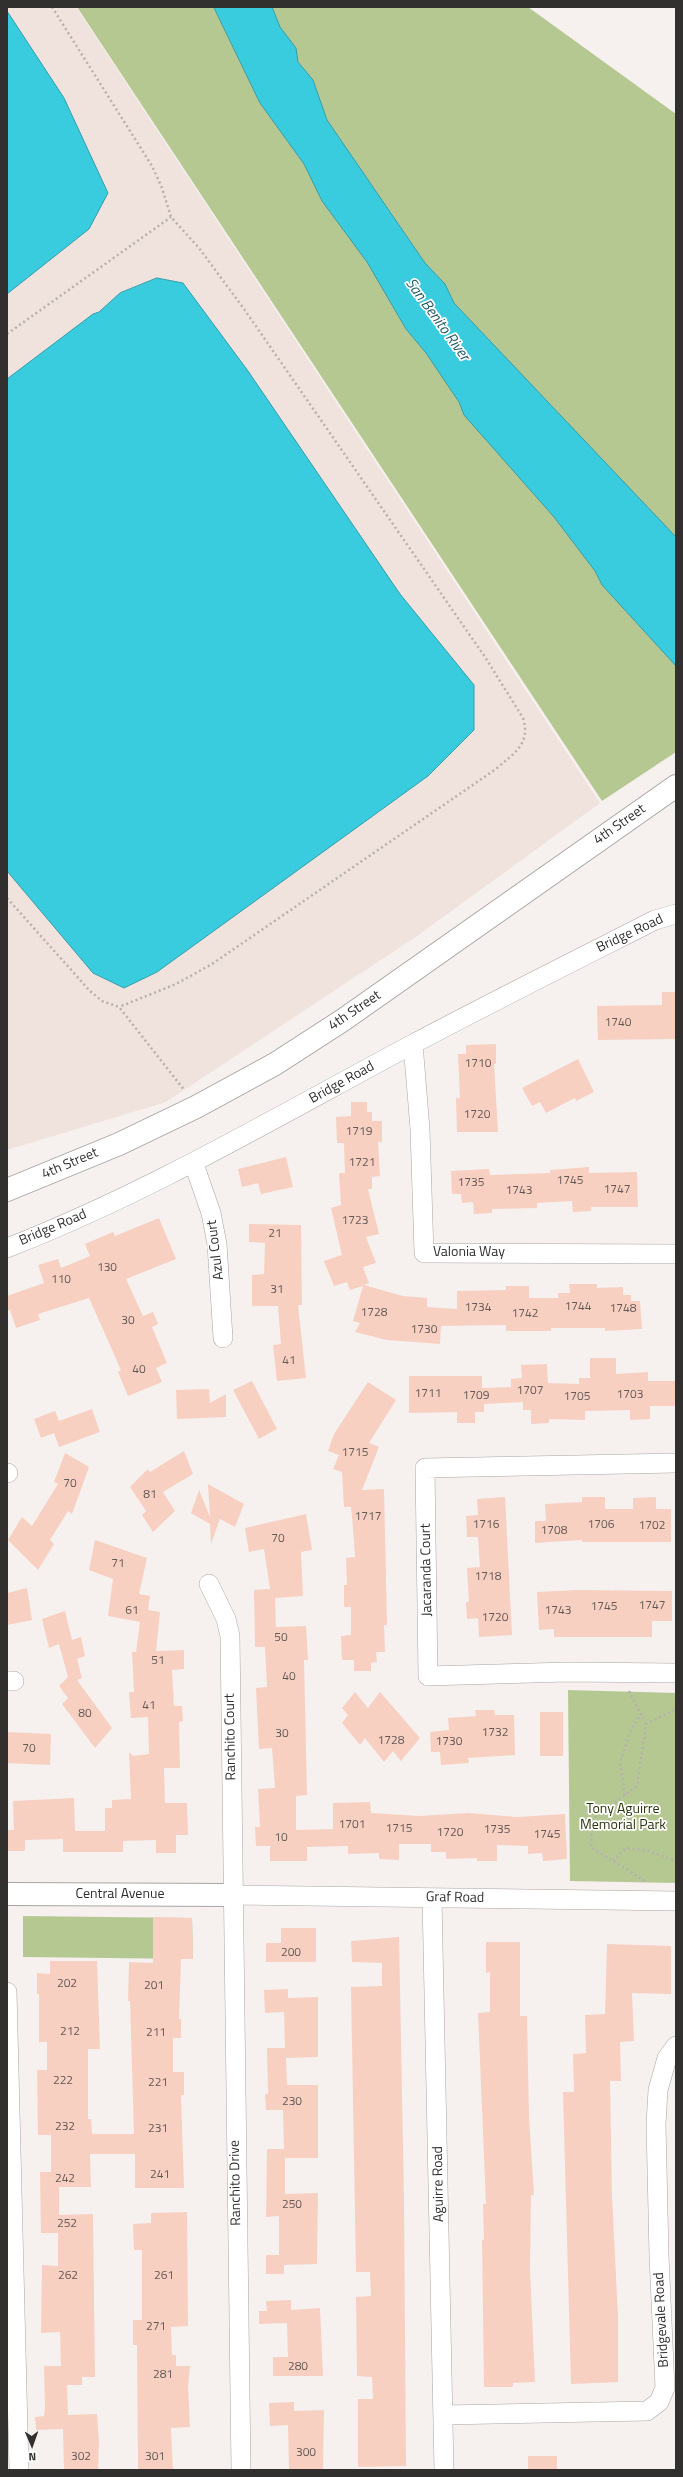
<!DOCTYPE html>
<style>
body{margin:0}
#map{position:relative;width:683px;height:2477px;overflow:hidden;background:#f6f1ef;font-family:"Titillium Web",sans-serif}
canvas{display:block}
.frame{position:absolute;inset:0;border:8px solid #32302f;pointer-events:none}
.north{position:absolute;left:12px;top:2425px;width:40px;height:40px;-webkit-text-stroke:3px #fff;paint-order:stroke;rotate:178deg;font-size:11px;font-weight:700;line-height:16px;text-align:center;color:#32302f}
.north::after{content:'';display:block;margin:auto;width:14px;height:18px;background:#32302f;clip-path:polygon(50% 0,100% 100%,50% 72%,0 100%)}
</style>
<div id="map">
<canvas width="683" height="2477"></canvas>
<div class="frame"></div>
<div class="north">N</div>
</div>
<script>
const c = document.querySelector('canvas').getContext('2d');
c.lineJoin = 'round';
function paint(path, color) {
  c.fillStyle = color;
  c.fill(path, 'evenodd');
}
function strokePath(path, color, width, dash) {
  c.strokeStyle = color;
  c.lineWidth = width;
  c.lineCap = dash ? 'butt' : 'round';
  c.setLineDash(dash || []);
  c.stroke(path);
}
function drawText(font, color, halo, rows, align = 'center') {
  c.font = font + ' "Titillium Web",sans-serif';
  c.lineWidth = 3.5;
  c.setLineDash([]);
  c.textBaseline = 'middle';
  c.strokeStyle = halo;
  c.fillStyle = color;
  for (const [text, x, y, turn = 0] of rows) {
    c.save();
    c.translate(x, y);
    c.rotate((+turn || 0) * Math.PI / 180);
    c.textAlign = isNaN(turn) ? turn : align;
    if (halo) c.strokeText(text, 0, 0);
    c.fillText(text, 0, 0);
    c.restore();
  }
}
paint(new Path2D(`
 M7 7H76L600 803 417 936 166 1102 7 1150Z`), '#f0e2dd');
paint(new Path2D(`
 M77 7H528L676 114V752L602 801Z
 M568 1690 676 1693V1883L570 1881Z
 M23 1916 192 1918 193 1959 23 1957Z`), '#b6c891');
const water = new Path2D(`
 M214 7H272L280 27 296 48 298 62 313 80 327 120 425 263 445 284 454 303 676 537V666L602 585 595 571 554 517 464 415 459 402 426 353 406 329 367 262 322 201 304 164 260 103Z
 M7 11 64 98 108 193 89 229 7 294Z
 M157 278 183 283 248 371 400 594 474 685V730L428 776 157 972 124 988 93 973 7 871V379L93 314 99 312 120 293Z`);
paint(water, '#39ccde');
strokePath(water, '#379daa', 1);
paint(new Path2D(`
 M662 992H676V1039L598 1040 597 1006 662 1005Z
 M496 1044V1064H494L498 1132H457L456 1098H460L458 1054H466V1045Z
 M578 1059 594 1092 576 1101 575 1098 546 1113 540 1102 532 1106 522 1088Z
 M351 1102H367V1112H372V1121H382V1142H378L380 1176 372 1177V1189H368L379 1234 366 1237 376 1263 363 1267 369 1283 364 1285 403 1296 427 1298V1307L457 1309V1291L506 1290V1286H529V1298H558V1293H570L569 1284H597V1288L623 1287V1295H631V1301H640L642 1329 605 1331V1328H551V1331H506V1325L441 1326 440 1344 387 1340 355 1332 360 1323 353 1321 363 1286 350 1290 347 1282 334 1286 324 1261 342 1255 331 1208 341 1205 339 1173H345L344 1143H337L336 1117 351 1116Z
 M286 1157 293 1187 261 1194 258 1183 242 1187 238 1169Z
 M589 1167V1173L637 1172 638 1207H591V1211L573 1212 572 1201 537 1203V1208L492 1209V1213L474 1214 473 1202 462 1203 461 1194H452L451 1171 489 1169 490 1175 550 1173V1170Z
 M159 1218 176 1259 126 1279 143 1316 153 1312 158 1324 152 1327 167 1363 156 1368 162 1382 128 1396 118 1372 121 1370 89 1298 38 1314 40 1320 16 1328 10 1310 7 1311V1296L44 1283 38 1265 58 1259 61 1268 90 1256 85 1244 113 1232 115 1236Z
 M249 1224 301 1225 302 1305H298L306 1378 277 1381 273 1345 281 1344 278 1306H252V1275L264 1274 265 1243 249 1242Z
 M590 1358H616V1374L648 1372V1381H676V1406H650V1419L630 1420V1410L585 1411V1420L549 1419V1423L531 1424V1410H523V1402L484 1404V1412H475V1423H457V1412L409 1413V1376H482V1388L511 1387V1379L522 1378 521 1365 547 1364 548 1383 579 1384V1378H590Z
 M252 1381 277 1429 259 1439 233 1390Z
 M368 1382 396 1400 369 1443 379 1447 362 1490 384 1489 387 1625H384L385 1652H376L377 1662 371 1663V1671H354V1660H342L341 1636 351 1635V1607H344V1585H347L346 1558 355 1557 353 1528 351 1507H344L342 1472 333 1469 339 1455 328 1451 334 1434Z
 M209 1389 210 1403 226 1394V1417L177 1419 176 1390Z
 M92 1409 100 1432 59 1447 54 1433 41 1438 34 1419 55 1411 59 1421Z
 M184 1451 193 1474 163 1492 175 1511 153 1532 142 1515 146 1511 130 1487 148 1469 150 1472Z
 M65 1453 89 1467 72 1514 68 1511 50 1540 54 1544 38 1570 8 1540 22 1517 32 1526 58 1484 54 1482Z
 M208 1484 244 1504 235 1527 220 1519 211 1544 210 1524 191 1513 199 1490 210 1517Z
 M505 1497 512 1635 479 1637 478 1618 467 1619 466 1602H469L467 1568 480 1567 478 1537H467L466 1516 478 1515 477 1499Z
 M582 1497H605V1509H633V1498L656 1497V1509H671V1542H582V1540L535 1543V1521H546L545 1504 582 1502Z
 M306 1514 312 1550 301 1552 303 1596 275 1598 276 1627 306 1626 308 1660H304L307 1795 296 1796V1830L333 1829V1803L370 1802 371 1813 419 1816 468 1813 517 1817 565 1814 567 1859 543 1861 542 1853 528 1854V1846L497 1845V1861H477V1858L446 1859V1852H431V1844H399V1860L379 1859V1853L348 1854V1846L307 1847V1861H270V1846H256L255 1827H260L258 1789 275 1788 272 1748 259 1749 256 1688 267 1687 265 1647H255L254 1590 270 1589 264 1549 249 1552 245 1528Z
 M95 1540 147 1558 139 1594 150 1596 148 1610 160 1612 156 1651 184 1650V1669L172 1670 174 1706H182L183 1721 179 1722 180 1768H164L165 1803H187L188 1835H176V1853H156V1840L123 1841V1852H63V1839L25 1840V1851H7V1830H14L13 1801 74 1798 75 1831H105V1808H112V1800L131 1799 129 1752 133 1756 149 1754 148 1717 131 1718 129 1692H134L132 1652H136L140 1622 108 1616 113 1579 89 1570Z
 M27 1588 32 1620 7 1625V1593Z
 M576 1590 672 1591V1621H652V1637H554V1629L539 1630 537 1592Z
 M65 1611 72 1640 81 1637 85 1656 77 1659 82 1678 77 1680 112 1728 95 1748 62 1704 68 1698 59 1686 68 1677 59 1644 49 1648 42 1619Z
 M355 1692 368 1708 380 1692 420 1738 401 1761 393 1751 384 1762 365 1738 360 1745 342 1723 348 1715 342 1708Z
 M475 1710H494L495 1715H514L515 1755 468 1758 469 1763 441 1765 440 1752H431L430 1732 449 1730 448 1718 476 1716Z
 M540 1712H563V1756H540Z
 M7 1732 51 1734 50 1765 7 1763Z
 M153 1917 192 1918 193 1959H181L179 2019H181V2038H173V2072H184V2095H181L184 2188H135V2154H90L91 2187H59V2215L93 2214 95 2377H82V2385H67L68 2415 97 2414 99 2440 98 2470H64L63 2429 36 2430 35 2417 44 2416 45 2407 44 2366H61L60 2332 41 2333 42 2265 58 2266V2233H41L40 2172H51V2135H38L37 2070H47V2042H39V1994H37V1973L50 1974V1961H97L100 2049H88V2119H91L92 2134H134L130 2001H128L129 1962 153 1963Z
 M281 1928H316V1962H266V1943H281Z
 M399 1937 404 2199 406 2466 358 2467V2399H373L372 2377 357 2376 356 2297 371 2296 370 2272H356L351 1987 382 1986V1963L352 1962 351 1941Z
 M486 1942H520V2016H527L529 2117 534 2195H531L530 2270 535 2382 513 2383V2387H484L482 2240H484L483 2204H486L478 2013 490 2012V1972L486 1973Z
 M607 1944 671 1946V1994L632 1993 634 2041 620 2042 621 2081H610L612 2195 618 2317V2382L571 2384 563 2092H574L573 2054 586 2053 585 2015 605 2014Z
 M288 1989V1998L318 1997V2057L286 2058 287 2085H318V2158H285V2194L318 2193 317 2264 284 2265V2274H266V2255H279V2216L266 2217 267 2149H284L283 2110H266L265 2094H268L267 2048H285L284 2012 265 2013 264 1990Z
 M187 2212 188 2326 171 2327 172 2355H176V2366H190L188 2386 190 2427 171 2428 173 2470H138L137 2345H133V2320H142V2250H134L133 2224 151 2223V2213Z
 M291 2300V2310L320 2308 323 2376H273V2357H288L287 2323 259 2324V2311H267L266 2301Z
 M294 2402V2411L324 2410 323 2470H289L288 2425 270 2426 269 2403Z
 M528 2456H557V2470H528Z`), '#f7d0c2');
const minor = new Path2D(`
 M413 1044 420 1129 424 1253 676 1254
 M194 1164 211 1213 217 1244 223 1338
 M7 1248C148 1193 278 1116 411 1045 492 1002 574 961 655 920L676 914
 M676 1463 425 1468 428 1676 567 1672 676 1673
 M7 1473H8
 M209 1584 226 1619 230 1636 241 2470
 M7 1681H14
 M233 1895 676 1901
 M432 1898 444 2470
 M7 1992 19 2470
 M444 2415 647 2411 659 2402 665 2388 659 2256 656 2124 658 2090 667 2058 676 2046`);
const tertiary = new Path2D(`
 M7 1894 233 1895`);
const secondary = new Path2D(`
 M7 1190 119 1144 196 1107 275 1064 343 1020 676 786`);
strokePath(minor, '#aaa5a3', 20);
strokePath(tertiary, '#aaa5a3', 24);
strokePath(secondary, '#aaa5a3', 24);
strokePath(new Path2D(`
 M52 7 152 166 162 188 171 217 199 248 244 309 485 657 523 718C531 744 514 753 496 769L212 964 176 984 119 1007
 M7 334 171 217
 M7 898 89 990 102 1001 119 1007 185 1091
 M629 1691 646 1724
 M625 1795 620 1763 631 1729 641 1714
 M613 1861 626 1848 648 1851 676 1861
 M645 1881 591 1847 592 1819 637 1786 646 1724 676 1709`), '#b5b1af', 2.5, [2, 3]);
strokePath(minor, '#fff', 19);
strokePath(tertiary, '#fff', 22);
strokePath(secondary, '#fff', 22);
drawText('12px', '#635854', null, [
 ["1740",618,1023],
 ["1710",478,1064],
 ["1720",477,1115],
 ["1719",359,1132],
 ["1721",362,1163],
 ["1745",570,1181],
 ["1735",471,1183],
 ["1747",617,1190],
 ["1743",519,1191],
 ["1723",355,1221],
 ["21",275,1234],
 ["130",107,1268],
 ["110",61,1280],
 ["31",277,1290],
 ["1744",578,1307],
 ["1734",478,1308],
 ["1748",623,1309],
 ["1728",374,1313],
 ["1742",525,1314],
 ["30",128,1321],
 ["1730",424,1330],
 ["41",289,1361],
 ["40",139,1370],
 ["1707",530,1391],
 ["1711",428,1394],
 ["1703",630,1395],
 ["1709",476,1396],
 ["1705",577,1397],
 ["1715",355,1453],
 ["70",70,1484],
 ["81",150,1495],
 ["1717",368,1517],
 ["1716",486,1525],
 ["1706",601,1525],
 ["1702",652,1526],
 ["1708",554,1531],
 ["70",278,1539],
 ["71",118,1564],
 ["1718",488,1577],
 ["1747",652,1606],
 ["1745",604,1607],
 ["61",132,1611],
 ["1743",558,1611],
 ["1720",495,1618],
 ["50",281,1638],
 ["51",158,1661],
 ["40",289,1677],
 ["41",149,1706],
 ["80",85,1714],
 ["1732",495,1733],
 ["30",282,1734],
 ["1728",391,1741],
 ["1730",449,1742],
 ["70",29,1749],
 ["1701",352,1825],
 ["1715",399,1829],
 ["1735",497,1830],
 ["1720",450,1833],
 ["1745",547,1835],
 ["10",281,1838],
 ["200",291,1953],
 ["202",67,1984],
 ["201",154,1986],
 ["212",70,2032],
 ["211",156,2033],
 ["222",63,2081],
 ["221",158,2083],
 ["230",292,2102],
 ["232",65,2127],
 ["231",158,2129],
 ["241",160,2175],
 ["242",65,2179],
 ["250",292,2205],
 ["252",67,2224],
 ["262",68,2276],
 ["261",164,2276],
 ["271",156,2327],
 ["280",298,2367],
 ["281",163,2375],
 ["300",306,2453],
 ["302",81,2457],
 ["301",155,2457]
]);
drawText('14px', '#32302f', '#fff', [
 ["4th Street",620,825,-35],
 ["Bridge Road",630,934,-25],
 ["4th Street",355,1011,-34],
 ["Bridge Road",342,1083,-29],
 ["4th Street",70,1164,-23],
 ["Bridge Road",53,1228,-23],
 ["Azul Court",216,1250,-97],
 ["Valonia Way",469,1253],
 ["Jacaranda Court",427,1570,-91],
 ["Ranchito Court",231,1737,-91],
 ["Central Avenue",120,1895],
 ["Graf Road",455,1898,1],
 ["Ranchito Drive",236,2183,-91],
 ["Aguirre Road",439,2184,-91],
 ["Bridgevale Road",662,2320,-93]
]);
drawText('14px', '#2c3711', '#fff', [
 ["Tony Aguirre",623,1810],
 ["Memorial Park",623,1826]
]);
drawText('italic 15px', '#205a62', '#fff', [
 ["San Benito River",437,320,54]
]);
</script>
